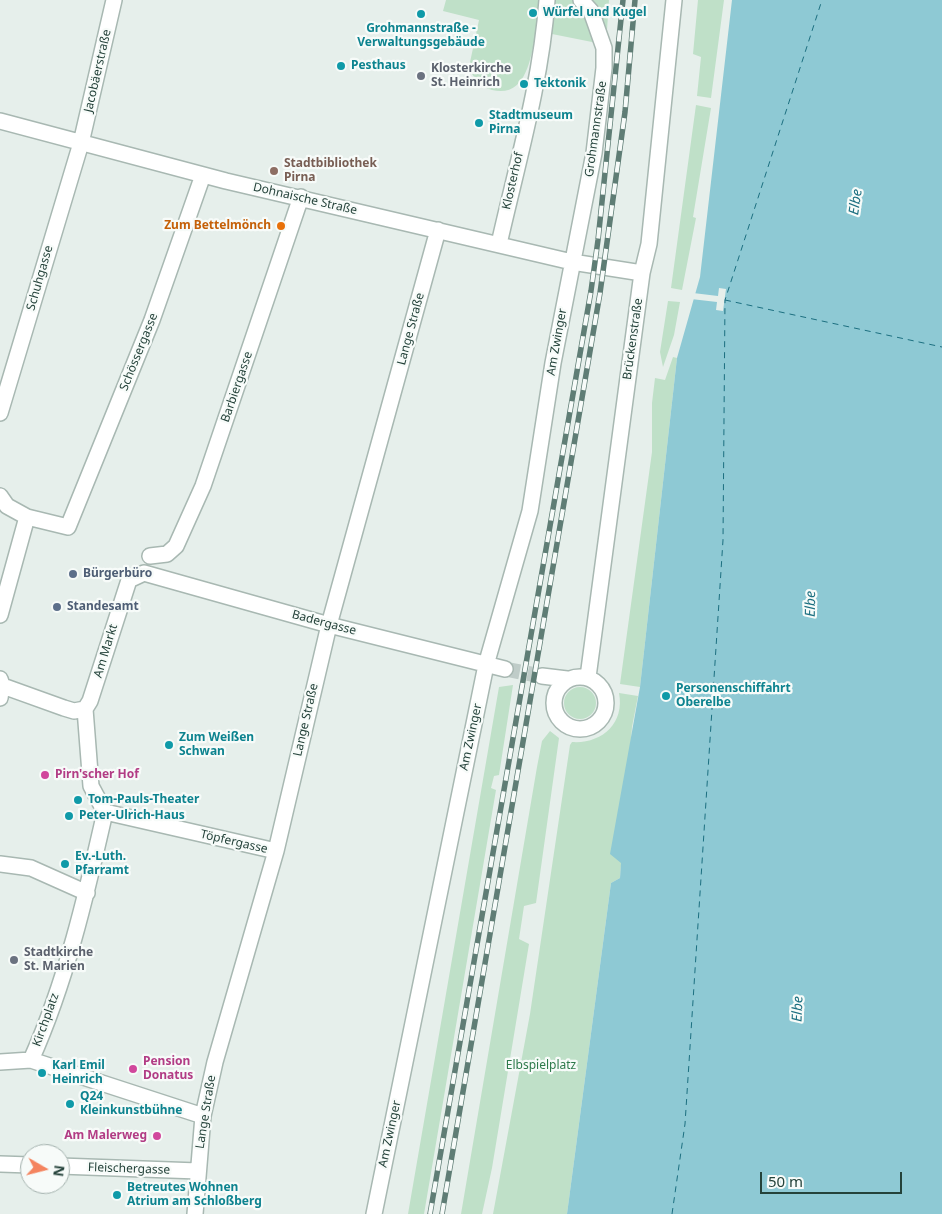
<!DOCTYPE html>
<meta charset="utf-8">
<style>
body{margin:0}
#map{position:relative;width:942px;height:1214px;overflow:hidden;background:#e6efeb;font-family:"Noto Sans",sans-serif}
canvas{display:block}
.north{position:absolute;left:20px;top:1144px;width:50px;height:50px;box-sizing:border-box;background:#f7fbf9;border:1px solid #a3b1ad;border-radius:50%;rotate:98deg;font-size:14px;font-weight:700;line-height:20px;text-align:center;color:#24423a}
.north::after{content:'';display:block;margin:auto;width:18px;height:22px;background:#f4845f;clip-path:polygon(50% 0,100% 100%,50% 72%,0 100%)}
.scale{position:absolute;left:760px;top:1172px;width:142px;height:22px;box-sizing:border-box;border:2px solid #24423a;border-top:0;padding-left:6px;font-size:15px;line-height:18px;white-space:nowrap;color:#24423a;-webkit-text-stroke:4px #f7fbf9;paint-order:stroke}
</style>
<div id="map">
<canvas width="942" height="1214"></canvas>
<div class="north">N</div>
<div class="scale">50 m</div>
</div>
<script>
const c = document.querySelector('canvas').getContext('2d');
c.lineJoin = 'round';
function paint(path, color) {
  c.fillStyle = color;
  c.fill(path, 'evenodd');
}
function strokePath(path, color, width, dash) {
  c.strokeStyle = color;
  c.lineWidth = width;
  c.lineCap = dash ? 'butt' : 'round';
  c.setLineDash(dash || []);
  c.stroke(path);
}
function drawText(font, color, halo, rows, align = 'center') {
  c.font = font + ' "Noto Sans",sans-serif';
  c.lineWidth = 4.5;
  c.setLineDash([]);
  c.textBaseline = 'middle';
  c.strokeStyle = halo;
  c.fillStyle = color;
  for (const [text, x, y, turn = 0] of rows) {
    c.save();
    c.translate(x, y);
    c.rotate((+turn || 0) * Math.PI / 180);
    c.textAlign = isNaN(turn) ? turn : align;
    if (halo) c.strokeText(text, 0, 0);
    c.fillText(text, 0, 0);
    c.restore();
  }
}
paint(new Path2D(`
 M446 0H542C541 13 537 26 535 38 530 61 525 98 492 90 480 87 473 78 469 67L479 20 443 11Z
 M555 0H573L586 14 597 43 552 34Z
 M589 0H609L607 30 603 28Z
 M698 0H724L711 98 697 96 701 57 693 54Z
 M696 105 711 108 693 217 696 218 682 290 671 288Z
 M668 301 680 302 674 335 663 367 660 352Z
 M673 357 677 358 640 687 620 684 652 452V403L655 378 665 380Z
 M513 685 499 775 494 776 491 788 496 790 424 1214H408L499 687Z
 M564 703a16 16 0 1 1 32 0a16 16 0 1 1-32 0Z
 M619 693 638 696 632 727 620 878 611 883 567 1214H493L530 1014 570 745 572 742C601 744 625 724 619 693Z
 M550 731 559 738 536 903 524 906 519 939 529 944 492 1168 482 1214H461L537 767 542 741Z`), '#bfe0c8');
paint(new Path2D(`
 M732 0H942V1214H567L611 883 620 878 621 863 610 854 640 687 677 358 700 277Z`), '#8ec9d4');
paint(new Path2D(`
 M719 288 726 289 723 311 716 310 717 302 691 299 693 293 718 296Z`), '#e6efeb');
strokePath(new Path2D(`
 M725 300 942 347
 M672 1214 685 1124 723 540 725 300 822 0`), '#1c6f80', 1, [6, 5]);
strokePath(new Path2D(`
 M505 669 542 676`), '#bfccc8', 15, [15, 8]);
const minor = new Path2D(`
 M0 121 226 181 572 262 642 273
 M499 244C517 164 541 83 547 0
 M0 413 81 143 114 0
 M0 496 7 506 27 517
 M150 556 167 554 176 546 203 486 301 197
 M0 615 27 517 68 527 152 320 203 175
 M542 676 567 679
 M554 703a26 26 0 1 1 52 0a26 26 0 1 1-52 0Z
 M588 677 642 273 649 244 674 0
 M0 679 2 685 0 698
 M0 685 64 708 74 711 85 709
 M105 812 91 786 85 709 90 701 129 580 144 573 329 625 505 669
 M105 812 276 851
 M0 864 31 868 87 893
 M31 1060C66 982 86 896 105 812
 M0 1062 31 1060 203 1116
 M0 1164 30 1165
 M60 1166 198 1171
 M195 1214 203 1116 215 1062 276 851 329 625 438 230
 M374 1214 486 665 530 511 553 363 594 153 604 68V48L591 11 581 0`);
strokePath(minor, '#a8b8b2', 18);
strokePath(minor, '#fff', 15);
const rail = new Path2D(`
 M430 1214 591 291 598 240 623 0
 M442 1214 600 293 625 112 635 0`);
strokePath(rail, '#5f7d75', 5.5);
strokePath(rail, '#f7fbf9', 4, [11]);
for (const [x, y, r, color] of [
 [533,13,5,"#0f9aa8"],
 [421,14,5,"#0f9aa8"],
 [341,66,5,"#0f9aa8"],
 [421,76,5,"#6b7280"],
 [524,84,5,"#0f9aa8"],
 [479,123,5,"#0f9aa8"],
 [274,171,5,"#8d6e63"],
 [281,226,5,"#e8710a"],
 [73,574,5,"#5c6f8a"],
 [57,607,5,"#5c6f8a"],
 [666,696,5,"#0f9aa8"],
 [169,745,5,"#0f9aa8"],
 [45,775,5,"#d1479c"],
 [78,800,5,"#0f9aa8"],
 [69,816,5,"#0f9aa8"],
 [65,864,5,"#0f9aa8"],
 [14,960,5,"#6b7280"],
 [133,1069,5,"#d1479c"],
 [42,1073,5,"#0f9aa8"],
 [70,1104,5,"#0f9aa8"],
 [157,1136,5,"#d1479c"],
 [117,1195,5,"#0f9aa8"]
]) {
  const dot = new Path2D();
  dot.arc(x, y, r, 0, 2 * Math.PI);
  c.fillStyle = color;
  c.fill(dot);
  strokePath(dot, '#f7fbf9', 2);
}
drawText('bold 12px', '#0d838f', '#f7fbf9', [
 ["Würfel und Kugel",543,13],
 ["Grohmannstraße -",421,29,"center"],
 ["Verwaltungsgebäude",421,43,"center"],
 ["Pesthaus",351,66],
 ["Tektonik",534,84],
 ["Stadtmuseum",489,116],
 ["Pirna",489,130],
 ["Personenschiffahrt",676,689],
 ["Oberelbe",676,703],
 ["Zum Weißen",179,738],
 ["Schwan",179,752],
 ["Tom-Pauls-Theater",88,800],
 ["Peter-Ulrich-Haus",79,816],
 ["Ev.-Luth.",75,857],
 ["Pfarramt",75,871],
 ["Karl Emil",52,1066],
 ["Heinrich",52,1080],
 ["Q24",80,1097],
 ["Kleinkunstbühne",80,1111],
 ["Betreutes Wohnen",127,1188],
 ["Atrium am Schloßberg",127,1202]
], 'left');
drawText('bold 12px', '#5b616d', '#f7fbf9', [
 ["Klosterkirche",431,69],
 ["St. Heinrich",431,83],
 ["Stadtkirche",24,953],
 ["St. Marien",24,967]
], 'left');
drawText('12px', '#24423a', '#f7fbf9', [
 ["Jacobäerstraße",98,71,-77],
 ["Grohmannstraße",596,129,-82],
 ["Klosterhof",513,181,-77],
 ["Dohnaische Straße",305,199,13],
 ["Schuhgasse",40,278,-74],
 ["Lange Straße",411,329,-75],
 ["Brückenstraße",633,339,-82],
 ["Am Zwinger",557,342,-80],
 ["Schössergasse",139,352,-68],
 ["Barbiergasse",237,387,-71],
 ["Badergasse",324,623,15],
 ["Am Markt",106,651,-73],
 ["Lange Straße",306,720,-77],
 ["Am Zwinger",471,737,-78],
 ["Töpfergasse",234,842,13],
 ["Kirchplatz",46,1020,-70],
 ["Lange Straße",206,1112,-81],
 ["Am Zwinger",390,1134,-78],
 ["Fleischergasse",129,1169,2]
]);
drawText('bold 12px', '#785e54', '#f7fbf9', [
 ["Stadtbibliothek",284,164],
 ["Pirna",284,178]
], 'left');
drawText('bold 12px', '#c56008', '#f7fbf9', [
 ["Zum Bettelmönch",271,226]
], 'right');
drawText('bold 12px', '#4e5e75', '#f7fbf9', [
 ["Bürgerbüro",83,574],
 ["Standesamt",67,607]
], 'left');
drawText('bold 12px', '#b23c85', '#f7fbf9', [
 ["Pirn'scher Hof",55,775],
 ["Pension",143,1062],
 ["Donatus",143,1076],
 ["Am Malerweg",147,1136,"right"]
], 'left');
drawText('12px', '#2d7a4b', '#f7fbf9', [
 ["Elbspielplatz",541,1066]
]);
drawText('italic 14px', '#1c6f80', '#f7fbf9', [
 ["Elbe",856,202,-81],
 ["Elbe",811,604,-89],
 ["Elbe",798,1009,-88]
]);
</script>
